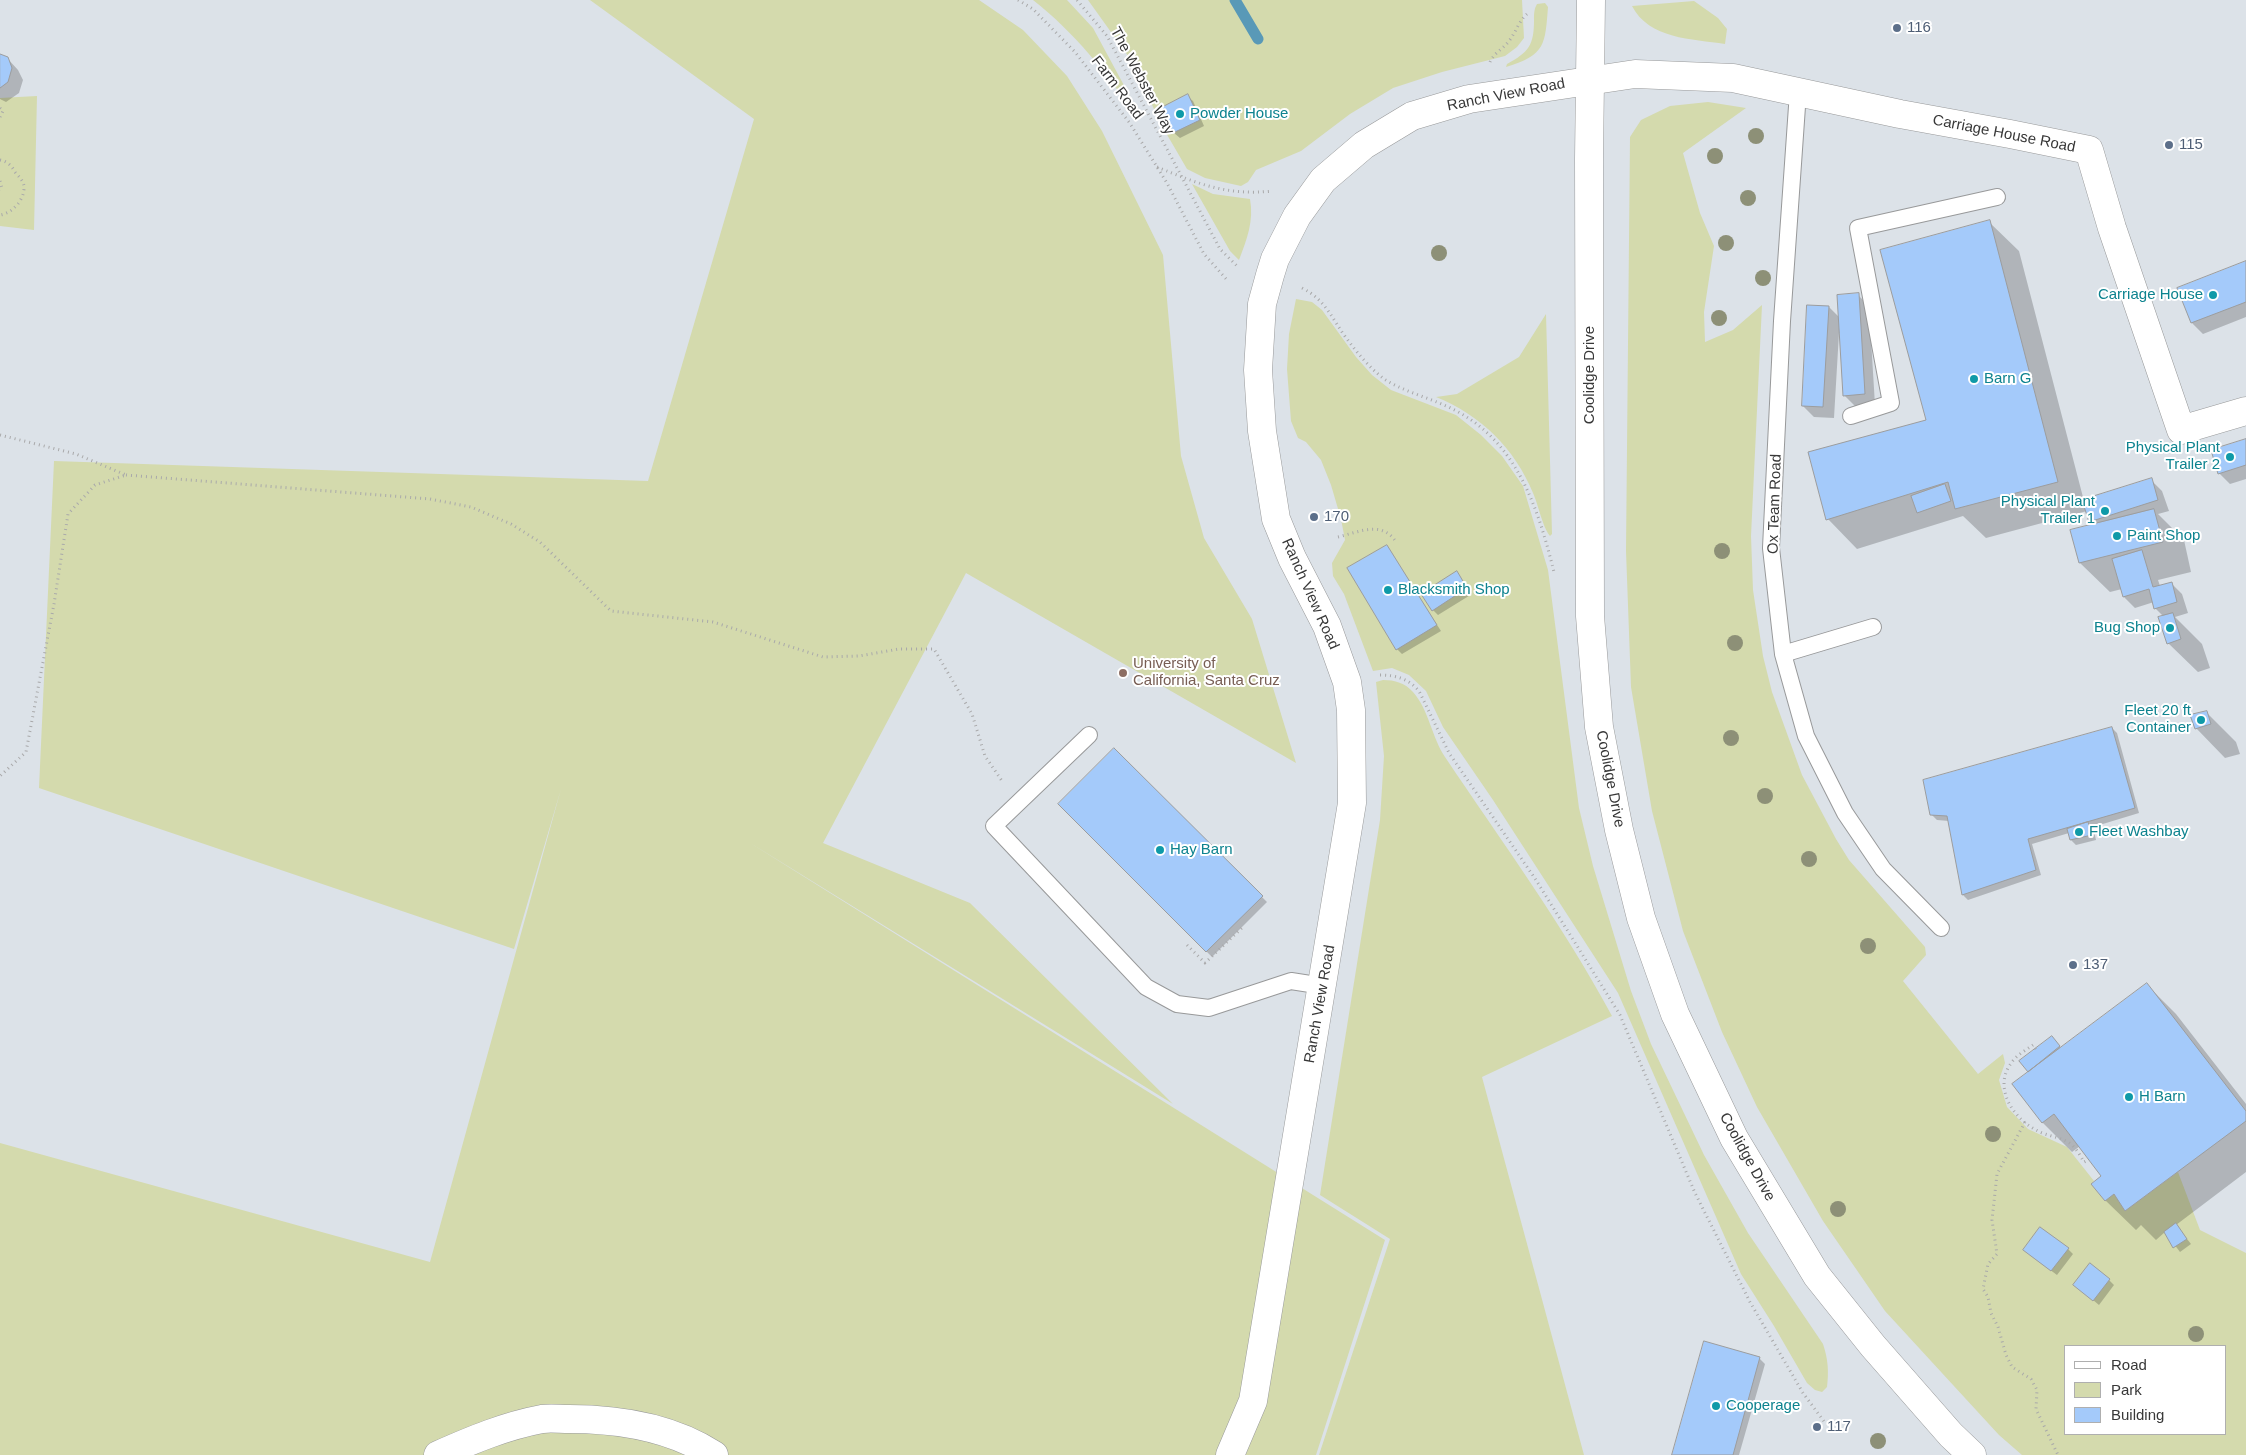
<!DOCTYPE html>
<style>
body{margin:0}
#map{position:relative;width:2246px;height:1455px;overflow:hidden;background:#ecedee;font-family:Helvetica,sans-serif}
canvas{display:block}
.legend{position:absolute;left:2064px;top:1345px;width:162px;height:90px;box-sizing:border-box;background:#fff;border:1px solid #afafaf;margin:0;padding:6px 9px;list-style:none;font-size:15px;color:#383838}
.legend li{display:flex;align-items:center;gap:10px;height:25px}
.legend b{width:25px;border:1px solid #afafaf}
</style>
<div id="map">
<canvas width="2246" height="1455"></canvas>
<ul class="legend">
<li><b style="height:6px;background:#fff"></b>Road</li>
<li><b style="height:14px;background:#d4daad"></b>Park</li>
<li><b style="height:14px;background:#a4cafa"></b>Building</li>
</ul>
</div>
<script>
const c = document.querySelector('canvas').getContext('2d');
c.lineJoin = 'round';
function paint(path, color) {
  c.fillStyle = color;
  c.fill(path, 'evenodd');
}
function strokePath(path, color, width, dash) {
  c.strokeStyle = color;
  c.lineWidth = width;
  c.lineCap = dash ? 'butt' : 'round';
  c.setLineDash(dash || []);
  c.stroke(path);
}
function drawText(font, color, halo, rows, align = 'center') {
  c.font = font + ' Helvetica,sans-serif';
  c.lineWidth = 4;
  c.setLineDash([]);
  c.textBaseline = 'middle';
  c.strokeStyle = halo;
  c.fillStyle = color;
  for (const [text, x, y, turn = 0] of rows) {
    c.save();
    c.translate(x, y);
    c.rotate((+turn || 0) * Math.PI / 180);
    c.textAlign = isNaN(turn) ? turn : align;
    if (halo) c.strokeText(text, 0, 0);
    c.fillText(text, 0, 0);
    c.restore();
  }
}
paint(new Path2D(`
 M0 0H2246V1455H0ZM2065 1346H2225V1434H2065Z`), '#dce2e8');
paint(new Path2D(`
 M590 0H979L1023 30 1067 76 1102 131 1163 255 1181 456 1204 538 1252 619 1296 763 966 573 823 843 970 903 1173 1104 747 841 1385 1240 1316 1455H0V1143L430 1262 561 789 514 949 39 788 54 461 648 481 754 119Z
 M1033 0H1067L1093 28 1140 115 1137 118C1108 74 1075 33 1033 0Z
 M1088 0H1522L1524 38 1517 47 1505 56 1442 72 1393 88 1350 114 1301 151 1256 170 1248 182 1241 186 1205 178 1187 169 1162 126 1131 60Z
 M1694 1 1718 18 1727 29 1725 44C1692 39 1649 39 1632 6Z
 M1545 3 1548 7C1545 44 1546 55 1506 67L1507 64C1529 52 1534 45 1534 20 1534 14 1534 9 1537 4Z
 M37 96 34 230 0 226V98Z
 M1708 102 1746 108 1683 153 1700 213 1714 246 1704 312 1705 342 1733 330 1762 305 1751 536 1753 590 1763 656 1772 692 1802 775 1836 839 1849 860 1925 947 1926 955 1903 981 1978 1074 2003 1054 2005 1063 1999 1080 2007 1107 2028 1129 2067 1147 2094 1181 2091 1184 2105 1201 2114 1194 2125 1211 2178 1172 2200 1230 2246 1253V1455H2022L1999 1435 1885 1311 1823 1221 1757 1107 1722 1032 1683 931 1652 811 1631 687 1626 551 1630 137 1641 120 1670 106ZM2065 1346H2225V1434H2065Z
 M1192 184 1213 194 1250 199C1254 221 1247 239 1239 260L1230 251Z
 M1296 299 1312 302 1322 310 1356 357 1372 375 1391 390 1456 415 1481 435 1502 456 1523 486 1548 570 1579 808 1593 866 1631 991 1651 1044 1704 1155 1748 1233 1823 1344C1828 1359 1829 1371 1827 1387L1822 1392 1815 1390 1807 1383 1774 1326 1741 1274 1618 993 1493 800 1443 727 1426 691 1409 675 1392 668 1373 671 1344 594 1333 576 1332 563 1345 540 1341 519 1331 485 1321 460 1306 442 1298 438 1291 421 1287 369 1289 334Z
 M1546 314 1552 534 1550 536C1543 528 1538 504 1533 493 1515 449 1481 415 1436 397L1457 394 1519 357Z
 M1383 680C1395 680 1405 683 1413 692 1429 710 1432 738 1445 757 1502 842 1563 925 1612 1016L1482 1077 1584 1455H1319L1390 1239 1320 1195 1380 820 1384 756 1376 682Z`), '#d4daad');
paint(new Path2D(`
 M0 55 7 58 18 70 23 80 19 93 6 102 0 99Z
 M1187 96 1193 101 1204 126 1180 138 1174 133 1162 108Z
 M1989 222 2019 251 2084 501 2151 480 2162 491 2169 511 2158 514 2184 540 2191 572 2158 580 2160 586 2171 583 2182 594 2188 613 2175 617 2202 644 2210 668 2198 672 2168 643 2164 617 2156 609 2154 602 2135 608 2124 597 2122 589 2110 592 2080 563 2094 525 2090 521 2087 511 1986 538 1963 516 1857 549 1828 519 1928 421Z
 M2246 262V317L2203 334 2192 323 2179 289Z
 M1858 295 1869 306 1875 405 1855 406 1844 395 1841 333H1839L1834 418 1814 417 1803 406 1829 307 1840 318Z
 M2246 440V479L2230 484 2219 473Z
 M1386 546 1441 631 1402 654 1397 649Z
 M1457 573 1472 594 1438 615 1433 610Z
 M2206 712 2236 742 2240 754 2225 758 2196 728Z
 M2112 728 2117 733 2139 813 2093 827 2096 840 2076 845 2071 840 2069 833 2032 844 2041 875 1968 900 1963 895 1949 821 1937 820 1932 815Z
 M1114 750 1267 902 1212 957 1060 804Z
 M2147 985 2176 1014 2246 1104V1172L2176 1225 2191 1244 2180 1252 2165 1232 2156 1240 2141 1225 2136 1230 2106 1201 2093 1184 2103 1176 2080 1146 2072 1152 2043 1123 2013 1084 2030 1072 2021 1061 2057 1043 2061 1048Z
 M2068 1249 2073 1254 2057 1275 2030 1255Z
 M2109 1280 2114 1285 2099 1305 2075 1285Z
 M1759 1358 1765 1364 1739 1455H1673Z`), '#0003');
strokePath(new Path2D(`
 M1235 0 1258 39`), '#5999b7', 11);
const building = new Path2D(`
 M0 54 8 57 12 68 8 82 0 88Z
 M1188 94 1200 120 1173 133 1161 108Z
 M1990 220 2058 482 1955 509 1948 482 1826 520 1808 452 1926 420 1880 250Z
 M2246 261V302L2191 323 2177 288Z
 M1859 293 1865 394 1843 396 1837 295Z
 M1807 305 1829 306 1823 407 1802 406Z
 M2246 439V465L2218 474 2211 450Z
 M2152 478 2158 500 2089 522 2082 500Z
 M1945 484 1951 501 1917 513 1911 496Z
 M2154 509 2163 542 2079 563 2070 530Z
 M1387 545 1437 625 1396 650 1347 568Z
 M2142 550 2153 587 2172 582 2177 602 2154 609 2149 589 2123 597 2112 559Z
 M1457 571 1467 588 1432 611 1421 594Z
 M2173 613 2181 639 2167 644 2158 617Z
 M2207 711 2211 724 2195 729 2190 715Z
 M2112 727 2135 808 2028 839 2036 870 1962 895 1947 816 1930 815 1923 780Z
 M1114 748 1263 896 1206 952 1058 804Z
 M2088 822 2092 835 2070 840 2067 829Z
 M2147 983 2246 1111V1121L2125 1211 2114 1194 2105 1201 2091 1184 2101 1176 2054 1114 2042 1123 2012 1084Z
 M2052 1036 2060 1046 2028 1072 2019 1061Z
 M2176 1223 2187 1239 2173 1248 2164 1232Z
 M2040 1227 2069 1248 2051 1271 2023 1250Z
 M2090 1263 2110 1279 2093 1301 2073 1285Z
 M1704 1341 1760 1357 1733 1455H1672Z`);
paint(building, '#a4cafa');
strokePath(building, '#9c9d9e', 1);
const lane = new Path2D(`
 M1798 92 1782 321 1771 548 1783 654 1806 736 1845 813 1883 869 1941 928
 M1851 416 1891 403 1858 228 1997 197
 M1783 654 1873 627
 M1089 735 994 826 1146 987 1177 1004 1209 1008 1291 981 1323 986`);
const street = new Path2D(`
 M438 1455C472 1440 505 1426 542 1419 550 1418 560 1419 569 1419 619 1419 671 1427 714 1455
 M1230 1455 1253 1401 1352 803 1351 710 1347 682 1327 626 1292 558 1276 519 1262 431 1258 370 1262 304 1270 275 1275 259 1297 216 1323 180 1364 145 1412 116 1469 99 1635 74 1733 78 1900 114 2010 134 2089 150 2112 228 2181 430 2246 411`);
const secondary = new Path2D(`
 M1591 0 1589 159 1590 616 1599 727 1619 830 1641 918 1675 1014 1734 1138 1817 1276 1873 1346 1951 1435 1972 1455`);
strokePath(lane, '#98999a', 18);
strokePath(street, '#98999a', 29);
strokePath(secondary, '#98999a', 29);
strokePath(new Path2D(`
 M1018 0 1033 9 1075 52 1129 122 1167 183 1204 254 1228 281
 M1077 0 1107 36 1220 249 1237 266
 M1490 62C1494 53 1503 49 1509 41 1516 32 1519 21 1527 14
 M0 108 3 111 0 117
 M0 160C7 161 12 166 15 172 19 177 23 180 24 186 25 199 13 213 0 215
 M1157 167C1199 184 1227 196 1273 191
 M0 181 2 188 0 190
 M1302 288C1326 300 1332 319 1347 339 1358 354 1370 368 1384 379 1408 394 1436 399 1460 413 1519 446 1539 512 1554 572
 M0 435 76 454 126 475 95 485 68 514 54 604 26 752 0 776
 M126 475 430 499 471 507 511 524 540 542 611 611 713 622 823 657 859 656 899 649H934L972 714 985 756 1002 781
 M1338 537C1359 532 1382 520 1396 542
 M1380 675C1396 675 1409 679 1419 691L1449 753 1536 880 1620 1015 1695 1193 1750 1302 1803 1393 1826 1424
 M1187 945 1205 963 1244 926
 M2036 1049 2033 1045C2026 1050 2017 1055 2012 1062 1992 1087 2013 1119 2038 1131 2049 1137 2064 1137 2073 1146 2078 1151 2081 1157 2084 1162L2088 1160
 M2025 1122 1997 1174 1992 1220 1997 1254 1988 1264 1983 1289 1988 1297 1991 1313 1998 1327 2006 1355 2012 1367 2031 1379 2037 1390 2036 1409 2058 1455`), '#a9a9aa', 3, [1, 4]);
strokePath(lane, '#fff', 16);
strokePath(street, '#fff', 28);
strokePath(secondary, '#fff', 28);
c.fillStyle = '#8d9077';
for (const [x, y] of [
 [1756,136],
 [1715,156],
 [1748,198],
 [1726,243],
 [1439,253],
 [1763,278],
 [1719,318],
 [1722,551],
 [1735,643],
 [1731,738],
 [1765,796],
 [1809,859],
 [1868,946],
 [1993,1134],
 [1838,1209],
 [2196,1334],
 [1878,1441]
]) {
  c.beginPath();
  c.arc(x, y, 8, 0, 2 * Math.PI);
  c.fill();
}
for (const [x, y, r, color] of [
 [1897,28,5,"#5c6f8a"],
 [1180,114,5,"#0f9aa8"],
 [2169,145,5,"#5c6f8a"],
 [2213,295,5,"#0f9aa8"],
 [1974,379,5,"#0f9aa8"],
 [2230,457,5,"#0f9aa8"],
 [2105,511,5,"#0f9aa8"],
 [1314,517,5,"#5c6f8a"],
 [2117,536,5,"#0f9aa8"],
 [1388,590,5,"#0f9aa8"],
 [2170,628,5,"#0f9aa8"],
 [1123,673,5,"#8d6e63"],
 [2201,720,5,"#0f9aa8"],
 [2079,832,5,"#0f9aa8"],
 [1160,850,5,"#0f9aa8"],
 [2073,965,5,"#5c6f8a"],
 [2129,1097,5,"#0f9aa8"],
 [1716,1406,5,"#0f9aa8"],
 [1817,1427,5,"#5c6f8a"]
]) {
  const dot = new Path2D();
  dot.arc(x, y, r, 0, 2 * Math.PI);
  c.fillStyle = color;
  c.fill(dot);
  strokePath(dot, '#fff', 2);
}
drawText('15px', '#4e5e75', '#fff', [
 ["116",1907,28],
 ["115",2179,145],
 ["170",1324,517],
 ["137",2083,965],
 ["117",1827,1427]
], 'left');
drawText('15px', '#383838', '#fff', [
 ["The Webster Way",1142,81,62],
 ["Farm Road",1117,88,53],
 ["Ranch View Road",1506,95,-11],
 ["Carriage House Road",2004,134,11],
 ["Coolidge Drive",1590,375,-90],
 ["Ox Team Road",1775,504,-88],
 ["Ranch View Road",1310,594,66],
 ["Coolidge Drive",1610,779,79],
 ["Ranch View Road",1320,1004,-80],
 ["Coolidge Drive",1747,1157,61]
]);
drawText('15px', '#0d838f', '#fff', [
 ["Powder House",1190,114],
 ["Carriage House",2203,295,"right"],
 ["Barn G",1984,379],
 ["Physical Plant",2220,448,"right"],
 ["Trailer 2",2220,465,"right"],
 ["Physical Plant",2095,502,"right"],
 ["Trailer 1",2095,519,"right"],
 ["Paint Shop",2127,536],
 ["Blacksmith Shop",1398,590],
 ["Bug Shop",2160,628,"right"],
 ["Fleet 20 ft",2191,711,"right"],
 ["Container",2191,728,"right"],
 ["Fleet Washbay",2089,832],
 ["Hay Barn",1170,850],
 ["H Barn",2139,1097],
 ["Cooperage",1726,1406]
], 'left');
drawText('15px', '#785e54', '#fff', [
 ["University of",1133,664],
 ["California, Santa Cruz",1133,681]
], 'left');
</script>
